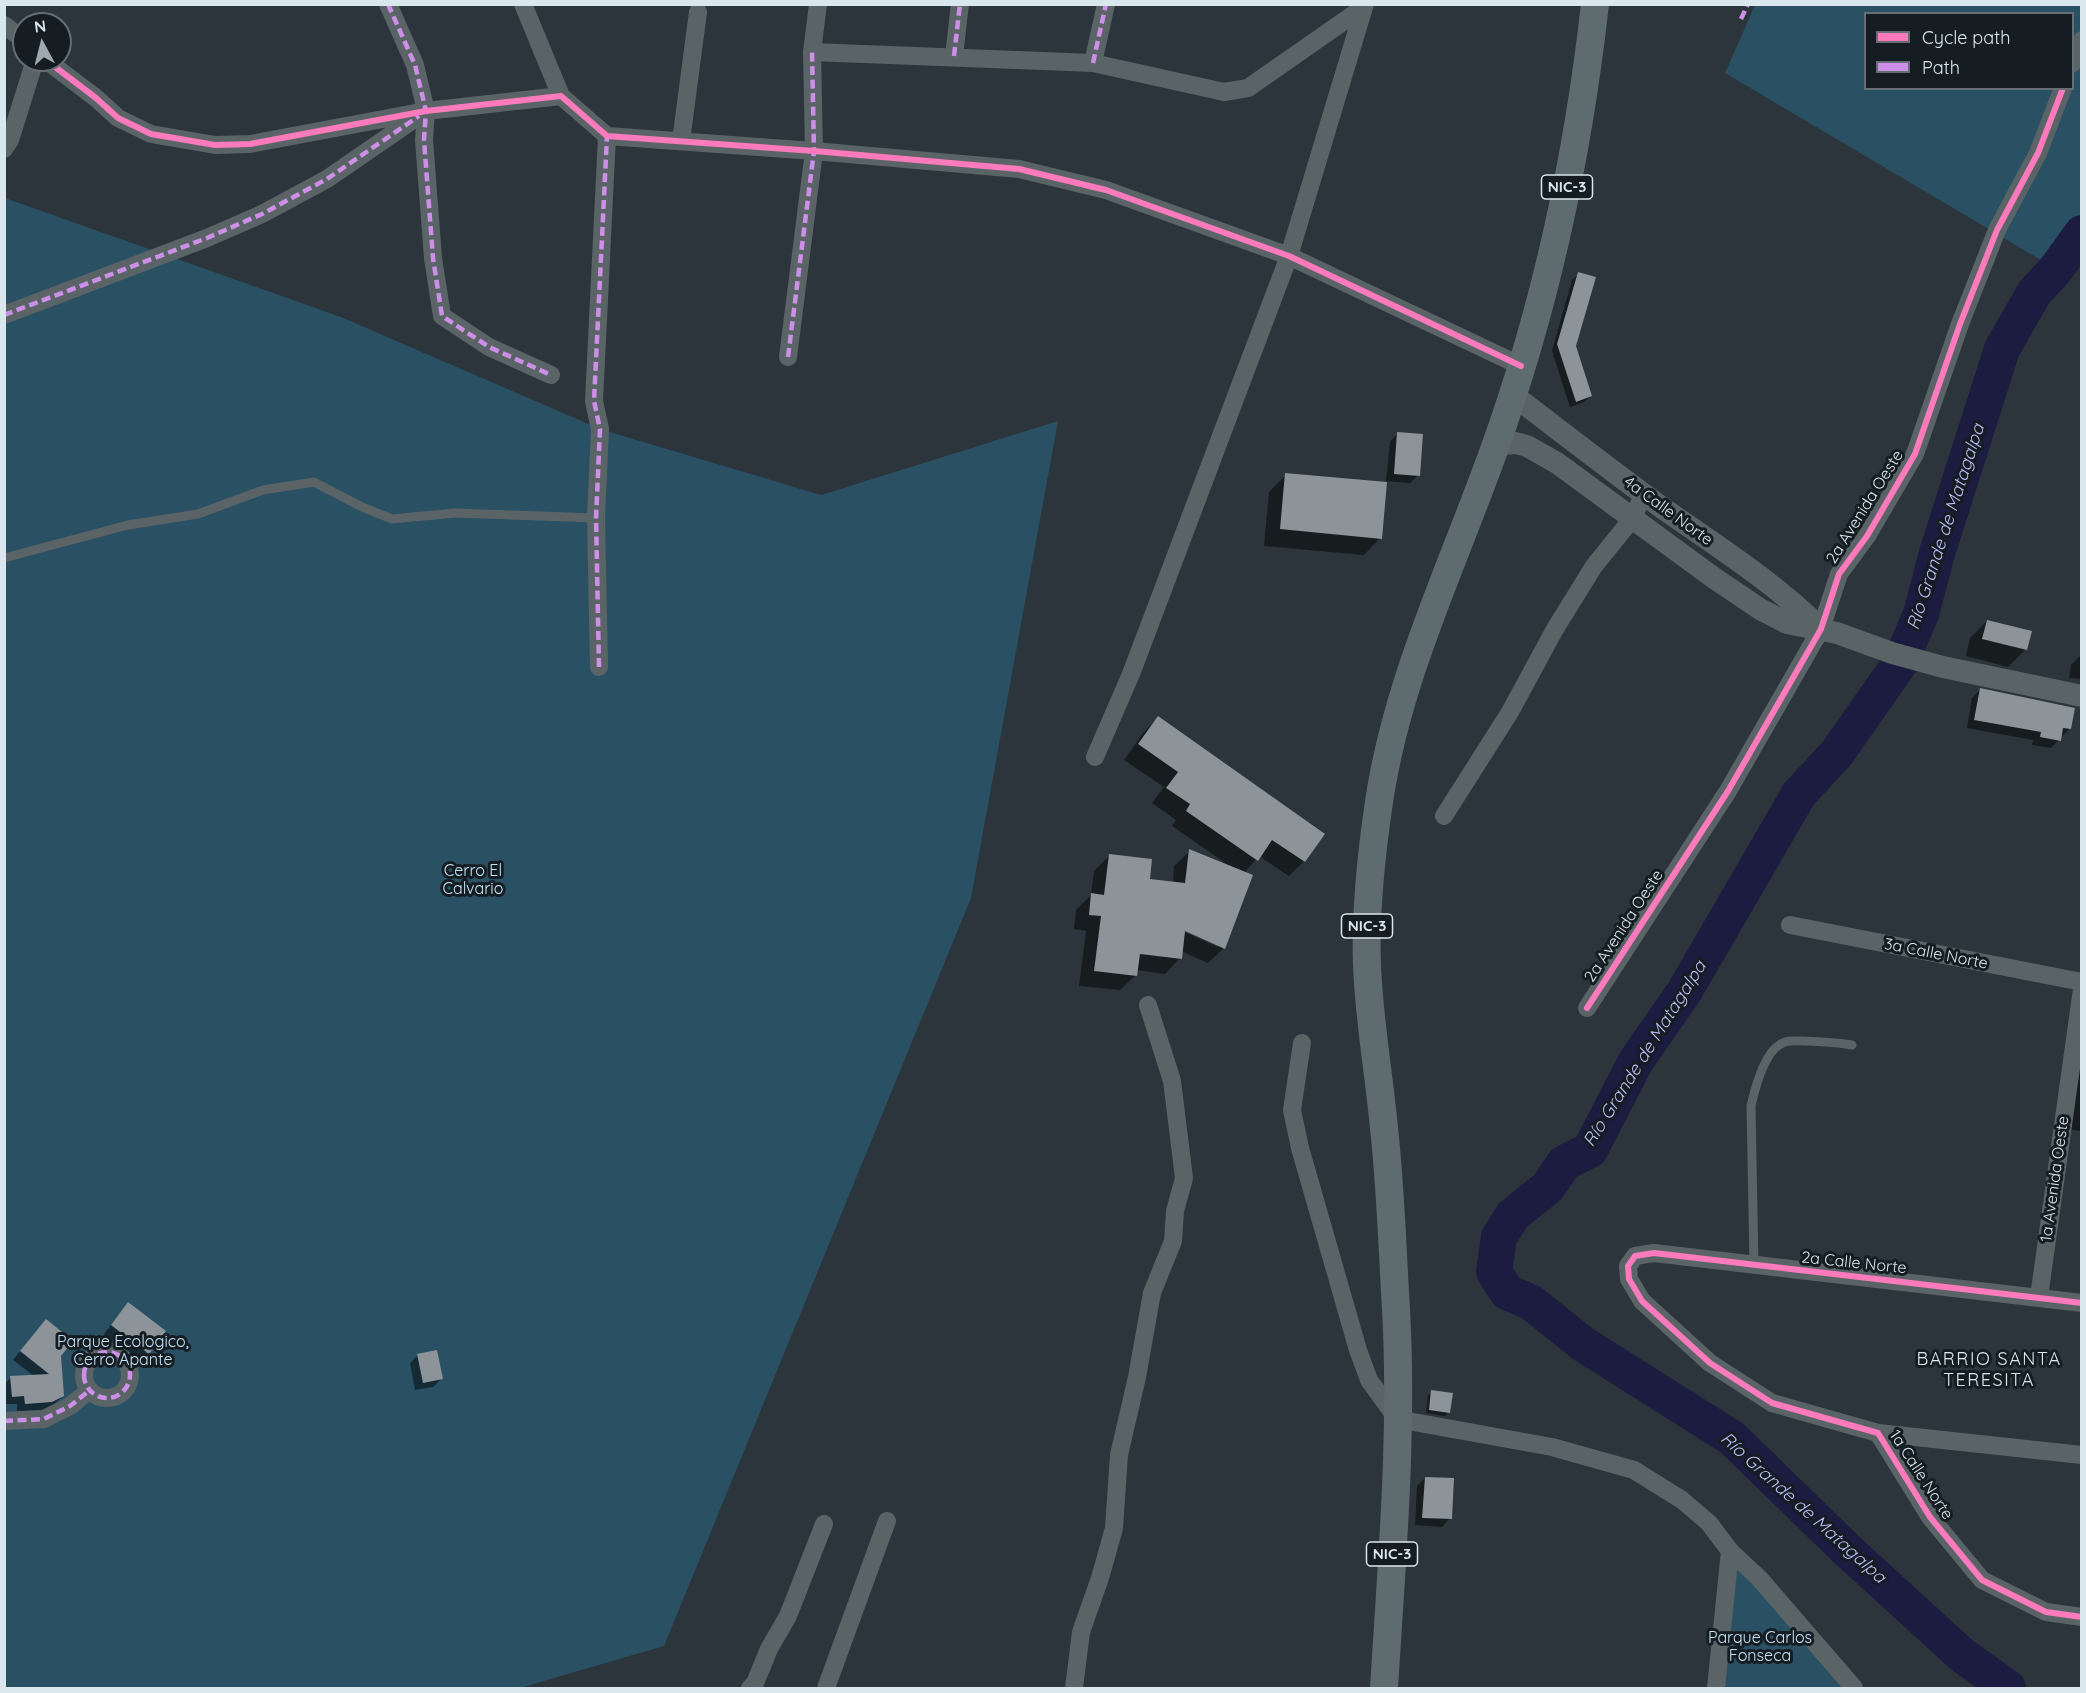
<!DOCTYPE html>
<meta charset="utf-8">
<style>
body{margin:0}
#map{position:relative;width:2086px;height:1693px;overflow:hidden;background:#2b353b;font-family:Quicksand,sans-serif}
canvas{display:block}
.frame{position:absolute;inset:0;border:6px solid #dbe7ee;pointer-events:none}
.legend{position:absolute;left:1864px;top:12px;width:210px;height:78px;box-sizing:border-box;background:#151d22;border:2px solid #646e74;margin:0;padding:8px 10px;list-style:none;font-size:18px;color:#dbe7ee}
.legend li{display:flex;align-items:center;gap:12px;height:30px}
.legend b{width:30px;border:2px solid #646e74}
.north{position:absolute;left:12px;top:12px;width:60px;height:60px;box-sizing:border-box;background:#151d22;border:2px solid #646e74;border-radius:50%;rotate:353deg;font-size:16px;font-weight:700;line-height:24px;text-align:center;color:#dbe7ee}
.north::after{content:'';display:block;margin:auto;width:21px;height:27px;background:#9da9af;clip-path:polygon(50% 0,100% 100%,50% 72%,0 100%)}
</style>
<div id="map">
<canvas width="2086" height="1693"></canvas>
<div class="frame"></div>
<ul class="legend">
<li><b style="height:8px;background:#fd7abc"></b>Cycle path</li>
<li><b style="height:8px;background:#ce8fe9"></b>Path</li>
</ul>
<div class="north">N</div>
</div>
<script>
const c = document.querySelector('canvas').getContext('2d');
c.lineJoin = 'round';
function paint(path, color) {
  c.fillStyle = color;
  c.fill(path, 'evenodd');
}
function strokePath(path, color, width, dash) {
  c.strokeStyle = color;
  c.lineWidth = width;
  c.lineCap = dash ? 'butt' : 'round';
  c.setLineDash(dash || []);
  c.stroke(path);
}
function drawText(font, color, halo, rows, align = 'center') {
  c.font = font + ' Quicksand,sans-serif';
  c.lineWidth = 6;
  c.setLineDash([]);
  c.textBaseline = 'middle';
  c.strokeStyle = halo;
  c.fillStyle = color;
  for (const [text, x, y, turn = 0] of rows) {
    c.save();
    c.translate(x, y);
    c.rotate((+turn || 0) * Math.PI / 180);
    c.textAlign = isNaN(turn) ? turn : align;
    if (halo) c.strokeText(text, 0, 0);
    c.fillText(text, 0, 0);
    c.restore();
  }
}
paint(new Path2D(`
 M1755 5H2081V233L2056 269 1725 73ZM1866 14H2072V88H1866Z
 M5 198 341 317 600 429 821 495 1058 421 971 898 664 1646 520 1688H5Z
 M1730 1551 1851 1688H1716Z`), '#2a5064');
paint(new Path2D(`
 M1579 274 1574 346 1591 396 1584 402 1570 407 1552 351 1572 280Z
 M1398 433 1418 475 1410 483 1386 481 1390 442Z
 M1286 475 1380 538 1364 555 1264 546 1269 492Z
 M1987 621 2030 632 2025 650 2008 667 1966 656 1970 638Z
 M2079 657H2082V679L2069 678 2071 665Z
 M1980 690 2070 728 2051 748 2032 745 2033 740 1967 728 1972 698Z
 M1158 718 1323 834 1304 861 1289 876 1259 856 1244 873 1224 948 1208 963 1181 951 1180 958 1165 974 1136 970V975L1120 990 1079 986 1086 931 1074 929 1076 910 1091 895 1094 871 1110 855 1148 880 1173 883 1174 866 1190 851 1227 864 1172 826 1176 820 1152 803 1164 787 1124 760 1143 733ZM1179 926 1218 944V947L1178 929Z
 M2082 1005V1131L2060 1128Z
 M121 1312 164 1331 139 1361 104 1334Z
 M38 1329 60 1356 63 1396 54 1404 43 1410 17 1411V1404H4V1384L11 1378 34 1376 13 1360Z
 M418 1355 441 1379 433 1387 415 1390 410 1363Z
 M1432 1392 1448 1412 1445 1416 1426 1413 1428 1395Z
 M1425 1478 1450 1518 1442 1527 1415 1525 1417 1486Z`), '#0007');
strokePath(new Path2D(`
 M2008 1688 1962 1655 1846 1549 1732 1438 1583 1344 1532 1303 1507 1292 1494 1272 1499 1237 1513 1215 1548 1187 1564 1163 1590 1150 1636 1061 1684 992 1799 794 1837 753 1900 663 1921 614 1937 553 2002 349 2034 293 2056 269 2082 233`), '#1c1b40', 36);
paint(new Path2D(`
 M1578 272 1596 277 1576 346 1592 396 1576 402 1557 344Z
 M1397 432 1423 434 1420 476 1394 474Z
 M1285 473 1387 482 1382 539 1280 529Z
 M1987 620 2032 631 2027 650 1982 639Z
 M1980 688 2075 708 2071 729 2063 728 2061 741 2040 737 2041 732 1974 720Z
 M1158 716 1325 834 1305 862 1272 840 1258 861 1186 811 1190 804 1166 788 1178 772 1138 744Z
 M1189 849 1253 875 1225 949 1185 931 1182 959 1140 954 1137 976 1094 971 1101 916 1089 915 1091 893 1104 895 1109 854 1152 859 1150 879 1185 883Z
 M128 1302 166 1331 149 1354 111 1325Z
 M46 1319 73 1341 61 1356 64 1396 52 1402 25 1404 24 1396 12 1397 10 1376 49 1374 20 1351Z
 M437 1350 443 1379 423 1383 417 1354Z
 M1431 1390 1453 1393 1450 1413 1429 1410Z
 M1425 1477 1454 1478 1452 1519 1422 1518Z`), '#8c949a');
strokePath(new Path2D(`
 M4 558 128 525 198 514 263 490 314 482 362 507 392 519 455 513 596 518
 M1754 1266 1751 1106C1755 1088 1765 1048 1785 1042 1794 1039 1841 1043 1852 1045`), '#5a6466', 9);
strokePath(new Path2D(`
 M388 4 415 65 426 111 424 140 433 258 442 316 489 347 551 375
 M523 4 561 96
 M4 25 24 40
 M812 52 1093 63 1224 92 1248 88 1364 7
 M954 56 960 4
 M46 60 96 98 118 118 151 134 215 145 250 144 426 111 561 96 607 136 814 151 1019 169 1106 190 1289 256 1521 366
 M1093 63 1106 4
 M2072 64 2082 40
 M681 141 698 12
 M4 149 10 140 35 60
 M4 315 207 238 262 214 327 179 417 117
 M788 357 814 151 812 52 818 4
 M599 667 596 518 600 429 594 401 607 136
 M1095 757 1131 674 1289 256 1365 4
 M1444 816 1510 712 1555 629 1594 566 1632 519 1644 494
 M1790 925 2082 982
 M1587 1008 1728 791 1821 629 1839 574 1867 536 1915 454 1960 324 1997 230 2038 153 2063 88
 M1302 1043 1292 1110 1300 1148 1358 1350 1369 1380 1397 1419 1552 1447 1634 1470 1682 1500 1709 1523 1730 1551 1759 1578 1854 1688
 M2039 1297 2082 989
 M2082 1303 1654 1253 1635 1256 1628 1266 1629 1279 1642 1301 1710 1363 1772 1403 1878 1433 1930 1517 1982 1580 2046 1612 2082 1617
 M84 1375a23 23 0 1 1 46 0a23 23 0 1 1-46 0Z
 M4 1421 44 1419 70 1406 90 1390
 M1878 1433 2082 1455
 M750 1688 755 1683 769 1649 788 1616 824 1524
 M826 1688 887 1521
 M1074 1688 1081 1632 1100 1578 1114 1528 1119 1455 1137 1377 1152 1293 1173 1241 1175 1211 1184 1178 1172 1081 1148 1005
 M1716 1688 1730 1551`), '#5a6466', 18);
strokePath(new Path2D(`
 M1513 395C1563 433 1613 472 1664 509 1718 547 1774 582 1821 629
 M1494 451 1504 444 1516 443 1527 446 1557 463 1714 578 1760 609 1787 623 1837 633 1892 653 1943 667 2082 696`), '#5a6466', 22);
strokePath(new Path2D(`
 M1384 1688C1392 1557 1404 1424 1395 1292 1392 1237 1390 1182 1384 1128 1379 1074 1369 1020 1367 965 1365 910 1371 856 1379 802 1397 679 1453 565 1494 450 1546 306 1578 156 1595 4`), '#5e6b6f', 28);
strokePath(new Path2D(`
 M388 4 415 65 426 111 424 140 433 258 442 316 489 347 551 375
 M1741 19 1748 4
 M954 56 960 4
 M1093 63 1106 4
 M4 315 207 238 262 214 327 179 419 116
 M788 357 814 151 812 52
 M599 667 596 518 600 429 594 401 607 136
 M84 1375a23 23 0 1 1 46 0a23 23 0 1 1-46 0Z
 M4 1421 44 1419 70 1406 90 1390`), '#ce8fe9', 4.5, [9, 4.5]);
strokePath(new Path2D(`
 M46 60 96 98 118 118 151 134 215 145 250 144 426 111 561 96 607 136 814 151 1019 169 1106 190 1289 256 1521 366
 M1587 1008 1728 791 1821 629 1839 574 1867 536 1915 454 1960 324 1997 230 2038 153 2063 88
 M2082 1303 1654 1253 1635 1256 1628 1266 1629 1279 1642 1301 1710 1363 1772 1403 1878 1433 1930 1517 1982 1580 2046 1612 2082 1617`), '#fd7abc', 6);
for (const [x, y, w] of [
 [1567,187,51],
 [1367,926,51],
 [1392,1554,51]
]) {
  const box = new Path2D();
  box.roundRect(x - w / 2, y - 12, w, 24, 4.5);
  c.fillStyle = '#151d22';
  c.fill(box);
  strokePath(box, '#dbe7ee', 1.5);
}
drawText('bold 15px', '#dbe7ee', null, [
 ["NIC-3",1567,187],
 ["NIC-3",1367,926],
 ["NIC-3",1392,1554]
]);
drawText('16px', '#dbe7ee', '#151d22', [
 ["2a Avenida Oeste",1865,507,-58],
 ["4a Calle Norte",1668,511,36],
 ["2a Avenida Oeste",1624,926,-57],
 ["3a Calle Norte",1936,954,11],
 ["1a Avenida Oeste",2055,1179,-82],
 ["2a Calle Norte",1854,1263,6],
 ["1a Calle Norte",1921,1475,57]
]);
drawText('16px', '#c3e2f4', '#151d22', [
 ["Cerro El",473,871],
 ["Calvario",473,889],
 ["Parque Ecologico,",123,1342],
 ["Cerro Apante",123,1360],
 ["Parque Carlos",1760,1638],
 ["Fonseca",1760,1656]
]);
drawText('italic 18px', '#bcbef9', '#151d22', [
 ["Río Grande de Matagalpa",1946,527,-72],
 ["Río Grande de Matagalpa",1645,1054,-58],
 ["Río Grande de Matagalpa",1803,1508,42]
]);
c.letterSpacing = '1.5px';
drawText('18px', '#dbe7ee', '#151d22', [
 ["BARRIO SANTA",1989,1360],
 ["TERESITA",1989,1381]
]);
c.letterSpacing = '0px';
</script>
